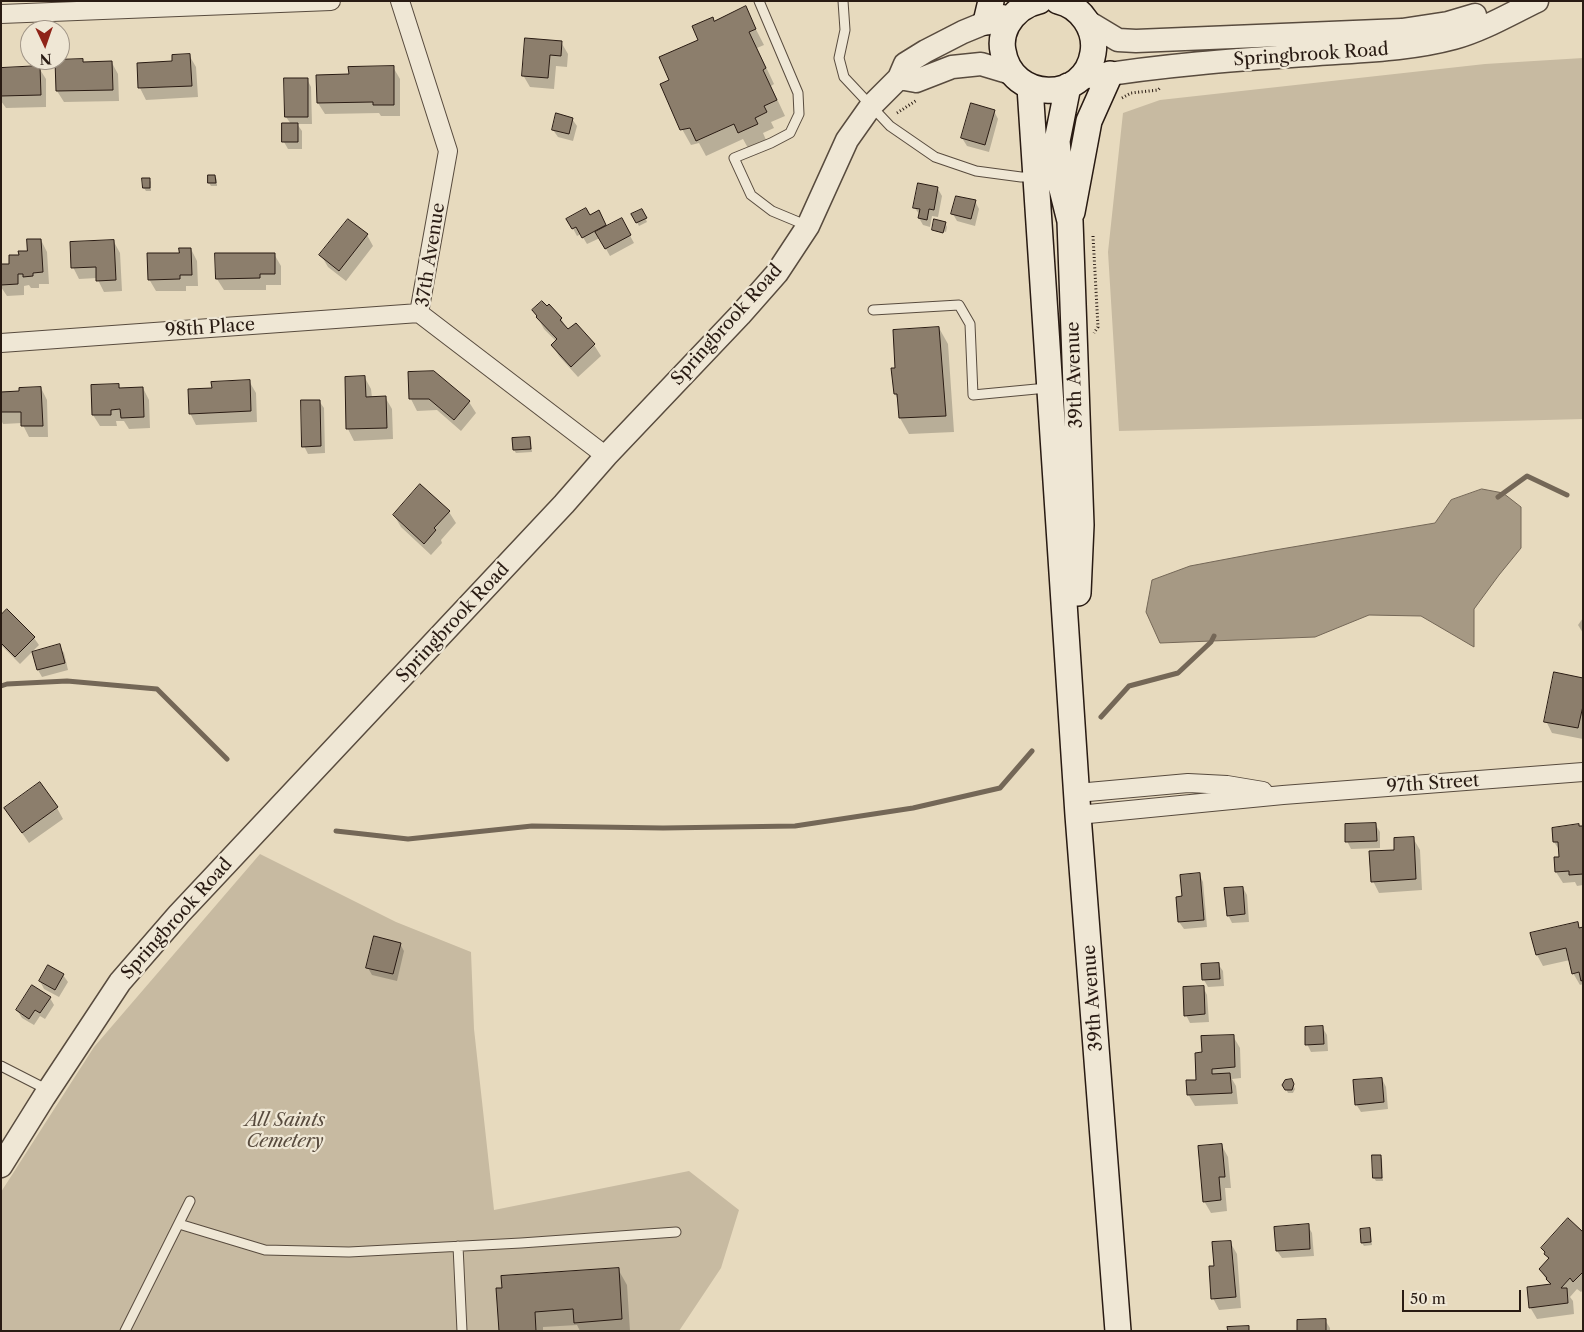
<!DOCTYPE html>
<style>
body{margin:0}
#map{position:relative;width:1584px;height:1332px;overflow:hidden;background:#e7dabe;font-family:"Libre Caslon Text",serif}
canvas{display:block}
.frame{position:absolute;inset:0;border:2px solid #291b13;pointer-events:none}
.north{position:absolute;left:20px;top:20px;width:50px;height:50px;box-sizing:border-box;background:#efe7d5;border:1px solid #a09587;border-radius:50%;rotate:177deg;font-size:14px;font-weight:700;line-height:20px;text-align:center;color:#291b13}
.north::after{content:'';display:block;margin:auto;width:18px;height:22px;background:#8f2418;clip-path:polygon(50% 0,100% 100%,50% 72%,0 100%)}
.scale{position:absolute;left:1402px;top:1290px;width:119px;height:22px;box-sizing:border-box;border:2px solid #291b13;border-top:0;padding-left:6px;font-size:15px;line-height:18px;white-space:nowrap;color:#291b13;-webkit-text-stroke:4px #efe7d5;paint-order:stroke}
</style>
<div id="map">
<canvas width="1584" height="1332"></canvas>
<div class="frame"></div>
<div class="north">N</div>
<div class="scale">50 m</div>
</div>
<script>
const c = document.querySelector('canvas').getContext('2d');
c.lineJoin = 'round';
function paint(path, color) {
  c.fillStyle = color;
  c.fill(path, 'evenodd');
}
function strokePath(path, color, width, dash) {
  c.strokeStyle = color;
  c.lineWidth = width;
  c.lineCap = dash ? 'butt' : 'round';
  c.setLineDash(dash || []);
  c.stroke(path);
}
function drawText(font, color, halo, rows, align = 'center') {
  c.font = font + ' "Libre Caslon Text",serif';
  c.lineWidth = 4.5;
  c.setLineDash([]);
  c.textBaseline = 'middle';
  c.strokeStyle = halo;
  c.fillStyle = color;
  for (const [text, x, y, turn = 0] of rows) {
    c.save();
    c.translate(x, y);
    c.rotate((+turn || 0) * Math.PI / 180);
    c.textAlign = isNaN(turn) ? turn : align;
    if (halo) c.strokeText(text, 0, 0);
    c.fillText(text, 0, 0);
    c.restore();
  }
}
paint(new Path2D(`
 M1583 58V419L1119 431 1108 252 1123 113 1160 100 1485 64Z
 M260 854 396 922 471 952 474 1029 494 1210 689 1171 739 1210 721 1268 679 1331H1V1192L94 1047Z`), '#c7baa1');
const water = new Path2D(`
 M1482 489 1503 493 1521 507V548L1499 575 1474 609V647L1421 616 1369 615 1315 637 1160 643 1146 612 1152 580 1190 566 1269 551 1435 523 1451 500Z`);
paint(water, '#a69984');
strokePath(water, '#746757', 1);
paint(new Path2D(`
 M745 8 764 45 757 48 774 84 771 86 785 116 771 122 774 128 763 133 766 140 748 148 743 139 706 156 699 143 691 145 682 129 671 81 714 22Z
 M561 42 568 54 567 67 556 66 554 89 530 87 523 75Z
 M189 55 196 67 198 97 146 100 140 88 138 64 174 62Z
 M82 60 84 64 112 63 118 74 119 101 64 102 57 91Z
 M393 67 400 79V116H381L379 113 325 114 318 103 350 75Z
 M39 68 46 79V107L6 108 1 101V69Z
 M307 79 311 87 312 124H297L302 131V149H288L284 142 291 124 286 117Z
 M994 111 998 119 989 152 967 146 962 138Z
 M572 119 577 126 573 141 558 137 553 130Z
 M215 176 217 180V186H211L209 183Z
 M149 179 151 182V191H146L144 188Z
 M938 189 942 196 938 217 932 216 930 227 923 225 919 218 920 215 914 207Z
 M975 201 979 209 975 226 957 221 953 214Z
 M642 211 647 222 639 226 633 215Z
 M598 212 607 227 621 219 634 243 610 256 600 238 587 244 581 234 577 236 568 219 590 217Z
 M935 221 945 223 947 227 946 232 934 229V231L933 230Z
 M367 235 373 246 346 281 328 267 321 255Z
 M41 240 47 252 49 284H39V288H31L29 285 24 286V295L7 296 1 287V266L10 265 20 256 29 252Z
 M114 242 120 253 122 291 104 292 97 278 79 279 73 267Z
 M191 249 197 261 198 286H186V291H156L149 279 180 254Z
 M274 254 281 266V285H266V290H224L217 279Z
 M534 310 561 318 568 331 576 324 594 345 601 356 578 377 559 356 552 345 556 341 544 329Z
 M939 328 948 344 954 432 909 434 900 418 899 402 895 394 893 369H897Z
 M410 373 469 402 476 413 461 431 437 410 417 411 411 399Z
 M346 378H365L371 389 372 398 385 397 392 409 393 439 354 441 348 429Z
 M249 381 256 393 257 422 196 425 190 413Z
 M118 385 121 389 143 388 149 400 150 428 129 429 124 421H116L117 426H100L93 415Z
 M41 388 47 400 48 437H29L22 423 3 424 1 420V393L21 392Z
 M319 401 324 408 325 453 308 454 304 446Z
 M529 438 531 441 532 452 516 453 514 450 513 439Z
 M449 512 456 523 441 540 442 543 431 555 401 527 394 515Z
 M7 611 34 638 39 645 20 664 1 645V617Z
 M1583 618V633L1578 625Z
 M59 646 64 653 68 670 42 677 38 670 33 653Z
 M1583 679V739L1552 733 1546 721Z
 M57 808 63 819 29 843 13 820Z
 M1375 824 1380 832V848L1351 849 1347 841Z
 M1579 827H1583V885L1577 886 1575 882 1563 883 1556 872 1560 858V851L1554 842Z
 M1413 838 1420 850 1422 890 1379 893 1373 881 1396 851Z
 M1199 874 1203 882 1207 927 1184 929 1179 922 1177 898 1184 897Z
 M1243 888 1247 895 1249 922 1232 923 1228 915Z
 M1577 924 1580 929H1583V984L1580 985 1573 973 1570 960 1543 966 1537 955Z
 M400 944 404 951 397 981 372 975 368 968Z
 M1218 964 1223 971 1224 986 1208 987 1204 980Z
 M63 975 68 982 59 997 44 989 40 981Z
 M1203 987 1207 995 1209 1022 1190 1023 1186 1015Z
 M50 998 54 1005 45 1019 40 1016 34 1025 22 1018 17 1010Z
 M1322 1027 1327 1035 1328 1051 1311 1052 1307 1044Z
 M1233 1036 1240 1048 1241 1078 1232 1079 1236 1086 1238 1104 1195 1106 1188 1094 1198 1081 1203 1053Z
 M1382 1079 1386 1087 1388 1109 1361 1112 1356 1104Z
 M1291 1081 1295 1089 1293 1093H1288L1284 1085Z
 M1222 1146 1228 1157 1231 1188H1225L1227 1211 1211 1213 1204 1201Z
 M1380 1156 1382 1159 1383 1181H1376L1374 1178Z
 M1308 1226 1312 1233 1314 1256 1282 1258 1277 1251Z
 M1369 1229 1371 1233 1372 1245 1364 1246 1362 1243Z
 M1583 1234V1290L1581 1292 1577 1289 1570 1297 1573 1301 1574 1314 1537 1319 1530 1307 1551 1285 1547 1281 1540 1269 1549 1260 1542 1248Z
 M1230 1242 1237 1254 1241 1308 1219 1310 1213 1298 1215 1267Z
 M618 1269 627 1285 630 1331H580L577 1325 543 1327V1331H500L497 1289Z
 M1325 1320 1330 1328V1331H1298Z`), '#0003');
strokePath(new Path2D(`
 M1498 497 1527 476 1567 495
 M1 686 7 684 67 681 157 689 227 759
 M1101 717 1129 686 1178 673 1211 642 1214 636
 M336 831 408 839 532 826 663 828 795 826 913 808 1000 788 1032 751`), '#746757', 5);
const building = new Path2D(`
 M746 6 756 29 749 32 766 68 763 70 777 100 764 106 767 112 755 118 758 124 738 133 734 124 696 141 690 128 680 130 660 84 669 80 659 57 698 40 692 26 713 17 714 21Z
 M525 38 562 41 561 56 550 55 548 78 522 76Z
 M190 54 192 86 138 88 137 63 172 61V55Z
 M83 59V62L112 61 113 90 56 91 55 60Z
 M40 66 41 95 1 96V68Z
 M394 66V105H373V102L317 103 316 75 349 74 348 67Z
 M284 78H308V117H285Z
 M971 103 995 110 985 145 961 138Z
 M556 113 573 118 569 134 552 130Z
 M282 123H298V142H282Z
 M208 175H215L216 183H208Z
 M142 178H150V188H143Z
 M918 183 938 187 934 210 929 209 927 220 918 218 920 209 913 208Z
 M956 196 976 200 971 219 951 214Z
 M586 208 590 215 599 210 606 225 582 238 576 227 572 229 566 219Z
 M642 209 647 218 636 223 631 214Z
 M622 218 631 235 605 249 595 232Z
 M348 219 368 234 339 271 319 255Z
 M934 219 946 222 943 233 932 230Z
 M27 239H41L43 272 33 273V276L23 277V274H18V284L1 285V264H9V255H19L18 251H27Z
 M114 240 116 280 96 281V267L71 268 70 242Z
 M179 248H191L192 275H180V279L148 280 147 253H179Z
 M215 253H275V274H260V278L216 279Z
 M542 301 547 306 549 304 562 318 560 320 568 329 576 323 595 344 571 367 551 345 557 339 536 317 537 316 532 310Z
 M939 327 946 416 899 418 897 394H894L891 368H895L893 330Z
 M434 371 470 401 454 420 429 399H409L408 372Z
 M365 376 366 397 386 396 387 428 346 429 345 377Z
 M250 380 251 411 189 414 188 389 212 388 211 382Z
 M119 384V388L143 387 144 417 121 418 120 409 111 410V415H92L91 385Z
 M41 387 43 426H21V412H1V392L19 391V388Z
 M301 400H320L321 446 302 447Z
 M530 437 531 449 513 450 512 438Z
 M420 484 450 511 434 528 436 530 424 544 393 515Z
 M7 609 35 637 15 657 1 643V615Z
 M60 644 65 663 37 670 32 652Z
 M1554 672 1583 678V706L1578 728 1544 722Z
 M40 782 58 807 22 833 4 808Z
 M1376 823 1377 841 1345 842V824Z
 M1579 824V826H1583V874L1569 875V871L1555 872 1554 857H1559L1558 842H1553L1552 828Z
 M1414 837 1416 879 1371 882 1369 851 1394 850V838Z
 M1200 873 1204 920 1178 922 1176 897 1182 896 1180 875Z
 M1243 887 1245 914 1227 916 1224 888Z
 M1578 922 1579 928 1583 927V980L1581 981 1579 972 1572 974 1566 948 1536 955 1530 933Z
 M374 936 401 943 393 974 366 968Z
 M1219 963 1220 979 1202 980 1201 964Z
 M48 965 64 974 55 990 39 981Z
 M32 985 51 997 40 1013 35 1010 29 1019 16 1010Z
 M1204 986 1205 1014 1184 1016 1183 987Z
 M1323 1026 1324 1044 1305 1045V1027Z
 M1234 1035 1235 1067 1212 1069V1074L1230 1073 1232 1093 1187 1095 1186 1080H1196L1195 1053 1202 1052 1201 1036Z
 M1382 1078 1384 1102 1355 1105 1353 1080Z
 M1292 1079 1294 1084 1292 1090H1285L1282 1085 1285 1080Z
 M1222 1144 1225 1177H1219L1221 1200 1203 1202 1198 1146Z
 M1372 1155H1381L1382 1178H1373Z
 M1568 1218 1583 1232V1272L1573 1282 1570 1278 1561 1288H1567L1568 1303 1529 1308 1527 1287 1551 1284 1546 1279 1547 1278 1539 1269 1549 1258 1544 1254 1545 1252 1541 1248Z
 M1309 1224 1310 1249 1276 1251 1274 1227Z
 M1370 1228 1371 1242 1361 1243 1360 1229Z
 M1231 1241 1236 1297 1211 1299 1209 1266H1214L1212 1242Z
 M619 1268 622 1319 574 1323 573 1309 535 1312 536 1331H499L496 1288H502L501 1276Z
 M1326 1319V1331H1297V1320Z
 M1249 1326V1331H1228L1227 1327Z`);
paint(building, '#8c7e6c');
strokePath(building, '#291b13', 1);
const service = new Path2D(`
 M759 1 798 93 799 114 790 133 771 143 734 158 751 195 772 211 808 226
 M843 1 845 30 839 58 844 77 890 126 935 157 976 171 1021 177H1035
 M873 310 959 305 970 324 973 395 1047 388
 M1 1066 48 1090
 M179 1224 265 1250 349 1252 521 1243 676 1232
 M458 1246 462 1331
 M125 1331 190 1201`);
const minor = new Path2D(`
 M400 1 448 151 419 313 606 456
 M1 14 331 1
 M1 343 419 313
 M1077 793 1188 783 1227 785 1263 791
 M1078 815 1283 795 1583 772`);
const tertiary = new Path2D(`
 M1088 22 1118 40 1136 41 1402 30 1448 23 1475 15
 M1091 77C1162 65 1235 60 1307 55 1356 51 1406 51 1454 38 1483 30 1510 14 1537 1
 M899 78 916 81 952 67 981 64 1011 73
 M1 1166 44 1097 120 982 179 914 564 504 606 456 740 315 777 273 808 226 847 140 871 106 899 78 905 64 926 51 963 32 1002 16`);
const secondary = new Path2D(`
 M1039 1C1024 4 1014 13 1007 25 1003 33 1001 42 1003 51 1011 102 1085 104 1093 53 1097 30 1081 6 1058 1
 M986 22 991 1
 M1068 86 1057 141 1061 185 1070 221 1081 525 1078 593
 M1030 87 1078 815 1118 1331
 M1072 212 1089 121 1110 74`);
strokePath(service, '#584b3e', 11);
strokePath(minor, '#584b3e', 20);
strokePath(tertiary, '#584b3e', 25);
strokePath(secondary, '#291b13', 28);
strokePath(new Path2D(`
 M1122 98 1131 93 1158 90 1161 87
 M897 113 917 100
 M1093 236 1098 327 1094 333`), '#291b13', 3, [1, 2.5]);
strokePath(service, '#efe7d5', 9);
strokePath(minor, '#efe7d5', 18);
strokePath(tertiary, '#efe7d5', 22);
strokePath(secondary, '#efe7d5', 25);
drawText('18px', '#291b13', '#efe7d5', [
 ["Springbrook Road",1311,55,-4],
 ["37th Avenue",431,255,-81],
 ["Springbrook Road",727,325,-48],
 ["98th Place",210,328,-4],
 ["39th Avenue",1075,375,-92],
 ["Springbrook Road",453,623,-47],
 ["97th Street",1433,784,-4],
 ["Springbrook Road",177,919,-48],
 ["39th Avenue",1093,998,-94]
]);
drawText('italic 18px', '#584b3e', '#efe7d5', [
 ["All Saints",285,1121],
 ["Cemetery",285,1142]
]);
</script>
